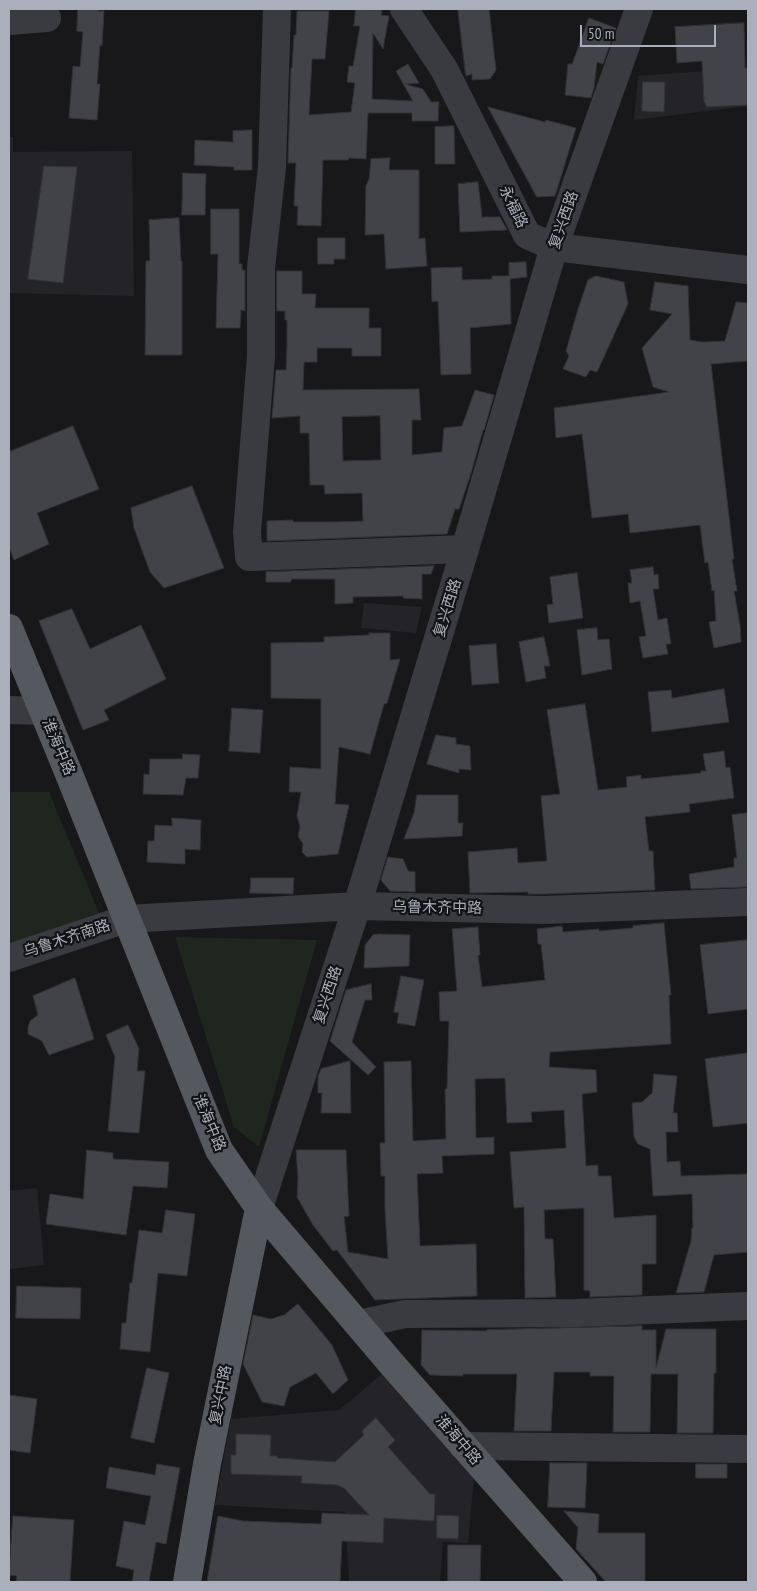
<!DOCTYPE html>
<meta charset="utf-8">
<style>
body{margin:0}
#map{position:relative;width:757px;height:1591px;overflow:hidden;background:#18181b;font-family:"PT Sans Narrow",sans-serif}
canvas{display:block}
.frame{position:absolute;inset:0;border:10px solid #aab0bb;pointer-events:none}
.scale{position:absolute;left:580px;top:25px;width:136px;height:22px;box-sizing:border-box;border:2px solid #aab0bb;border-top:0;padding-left:6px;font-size:15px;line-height:18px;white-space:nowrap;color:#aab0bb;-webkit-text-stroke:4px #131316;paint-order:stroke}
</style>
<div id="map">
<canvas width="757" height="1591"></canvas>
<div class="frame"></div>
<div class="scale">50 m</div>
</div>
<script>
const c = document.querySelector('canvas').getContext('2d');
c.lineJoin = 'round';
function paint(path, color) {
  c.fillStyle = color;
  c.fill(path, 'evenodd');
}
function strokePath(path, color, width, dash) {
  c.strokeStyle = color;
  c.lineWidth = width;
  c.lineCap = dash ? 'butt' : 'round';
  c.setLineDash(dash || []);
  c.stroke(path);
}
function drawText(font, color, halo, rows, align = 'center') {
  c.font = font + ' "PT Sans Narrow","Noto Sans SC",sans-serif';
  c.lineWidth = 4.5;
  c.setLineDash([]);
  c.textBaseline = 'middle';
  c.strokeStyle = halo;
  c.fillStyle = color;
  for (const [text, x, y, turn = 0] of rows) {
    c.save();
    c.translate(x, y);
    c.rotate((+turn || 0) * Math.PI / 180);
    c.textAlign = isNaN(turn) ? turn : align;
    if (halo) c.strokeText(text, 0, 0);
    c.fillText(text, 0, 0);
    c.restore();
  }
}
paint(new Path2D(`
 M748 68V106L634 120 638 76Z
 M9 137H13V152L132 151 134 296 9 293Z
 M364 603 422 607 416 633 361 628Z
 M37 1188 44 1265 9 1269V1191Z
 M384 1372 474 1476 468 1543 443 1542 440 1582H349L345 1512 215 1505 231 1419 339 1410Z`), '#242428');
paint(new Path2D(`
 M9 792H49L99 913 9 944Z
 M175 937 317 940 259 1147 234 1127Z`), '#1e261e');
const building = new Path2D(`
 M78 9H98V11H104L102 46 100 45 97 84H100L97 120 69 118 73 66 80 67 83 32 77 31Z
 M356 9 382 10 381 15 389 16 383 49 373 33 372 99 413 101 396 71 408 64 419 83 405 84 423 89 431 102H439L438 121H412V113H368L366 159 349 158 348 160H323L321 226 297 225 298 206H294L296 163H288L291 68H292L294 35H296L297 11H329L325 59H312L309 115 351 112 355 83 347 82 349 66H353L360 26H354Z
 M458 9H489L496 70 490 79 472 80V74L466 76Z
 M589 18 616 28 603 64 597 62 594 88 591 98 565 95 568 64H572Z
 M744 23 745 68H748V105L707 107 704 101 702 61 677 63 675 27Z
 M643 82H665L664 112 642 111Z
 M488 107 545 122 546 120 576 128 555 196 537 197Z
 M454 126 455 164H435V127Z
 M252 130V170H234V167L194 165 195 140 233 142V131Z
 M390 158 389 170H419V239L425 238 427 266 386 269 384 234 365 235 366 186 369 179 371 159Z
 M44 166 77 167 63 283 28 279Z
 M183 173 206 174 205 215H182Z
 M478 182 482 217H500L507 230 460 232 458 184Z
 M211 209H239V264H242V270H245V311L241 310 240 328H216L218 254H211Z
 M179 218 181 261H182V355H145L146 261H150L149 220Z
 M318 238H345V259H334V264H318Z
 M526 262 527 277 510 279 511 324 470 328 471 374 441 375 438 301 432 302 431 268 462 267V280L492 279V276H509V263Z
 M277 271H302V294H316L315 308H369V328H381V356H352V348H317V362H304L303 390 419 389 421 420H412V455L442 452 444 428 462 426 475 390 494 395 484 430H483L472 470 459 509H455L447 534 267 541V521L293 520V522H334L363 521 362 493 325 494 324 485H310L309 433H300V416L272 418 276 370H286L287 346V320H285V311H277ZM380 416 381 460 343 461 342 417Z
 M596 276 624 282 628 304 597 372 590 370 586 377 563 369 569 356 566 351 578 309 588 280Z
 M655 282 688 286 690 340 702 342 725 341 736 302 748 303V361L711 364 734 559H732L737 591H734L740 625 741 642 714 648 709 622 716 621 714 590 712 591 708 562 705 563 700 525 630 533 628 514 592 518 582 434 556 438 554 408 669 392 653 387 642 348 672 314 650 310Z
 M73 426 99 489 37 513 49 544 14 560 9 547V452Z
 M192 486 224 568 164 588 150 572 134 528 131 508Z
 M434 566 431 574H422V599L403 598V596L353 597V603L335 604V579H291V582H266V572Z
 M653 567 654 575 658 574 659 589H653L658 620 667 618 671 644H666L668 654 643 658 639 637 646 636 640 601 630 603 628 583H632L630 570Z
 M577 573 583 618 549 623 547 605 553 604 550 577Z
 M72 609 90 649 141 625 166 679 104 710 109 720 83 730 39 621Z
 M597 628 598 640 609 639 612 669 582 675 577 630Z
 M369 633H390V660L400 659 387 703 384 704 370 754 339 747 335 804 349 805 338 854 307 857 302 852 303 844 298 836 300 827 297 816 301 792H289L290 767 321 769V699L271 698V643L324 642V637L369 635Z
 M544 637 550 666H544L546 678 526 682 519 642Z
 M496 644 499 683 472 685 469 646Z
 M724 689 729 722 652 732 648 692 671 690 672 698Z
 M585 704 598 790 627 787 626 777 641 775V779L701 773V771H706L703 754 724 751 726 768 730 767 734 798 689 804 690 812 645 817 649 851H653L655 890 544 894H528V892L470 893 468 852 517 848 518 863 547 861 541 796 560 794 547 710Z
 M232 708 263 710 260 753 229 751Z
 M436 735 456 738V744L470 746 471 770 459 769V773L427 764Z
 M183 754 200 755 198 778H186L183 795 143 794 144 774 149 775 150 759H182Z
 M417 795H458V823H463L462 836 404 839 414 813Z
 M748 813V887L691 889 689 874 734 867V858H737L732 815Z
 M172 818 201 820 200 850 185 849V864L147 862 148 841H154L155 825 172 826Z
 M388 857 403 859 408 871 415 872V892L390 891 381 880Z
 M251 878H294L293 894 250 893Z
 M664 923 671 995H669L671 1044 550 1052 549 1067 596 1070 597 1092 582 1094 586 1166 598 1165V1176H611L614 1218 656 1215V1264H642V1295L590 1297V1291L584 1290V1208L544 1210 545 1239H553L556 1297 525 1298 524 1207 514 1208 510 1152 566 1148 564 1110 531 1112 532 1122 507 1123 505 1078 475 1079 476 1138 494 1137V1154L442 1156 443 1173 417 1174 420 1246 476 1244 477 1296 375 1300 337 1250 333 1251 313 1225 297 1197 298 1178 296 1150H346L349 1216 344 1217 348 1252 388 1259 385 1210V1176H381L380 1143H385L384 1062 411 1061 413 1141 446 1139 445 1089H447L449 1021H440L439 992 457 991 452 929 478 927 480 955H478L482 987 545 980 541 944H538L537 929 562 926 563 932 599 929V931L633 928V926Z
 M379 934 410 935 409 966 364 968 365 945 373 935Z
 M748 940V1009L708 1014 700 945Z
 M401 976 424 980 415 1026 397 1023 399 1013 394 1012Z
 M75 978 94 1039 49 1055 42 1041 28 1034V1028L30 1021 38 1015 33 996Z
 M371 984 372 1000H365L352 1042 376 1067 368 1075 330 1041 346 990Z
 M128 1025 139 1049 137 1071H145L139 1133 108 1131 115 1057 106 1035Z
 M748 1053V1123L713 1127 705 1059Z
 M350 1061 351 1113H321L322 1093H318V1076L321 1069Z
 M654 1074 677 1076 673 1113H677L678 1132H666L667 1162 680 1161 681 1176 748 1174V1252L714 1255 704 1292 676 1293 691 1241 692 1228H693L692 1194 653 1196 650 1149 638 1144 634 1137 632 1103 642 1102 652 1093Z
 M87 1150 113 1153V1159L169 1162 167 1188 133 1186 126 1235 46 1224 50 1194 83 1199Z
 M166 1210 195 1214 187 1276 158 1273 150 1352 120 1349 122 1323H126L130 1283H132L139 1230 162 1233Z
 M17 1286 81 1288 80 1319 16 1318Z
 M298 1304 332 1345 348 1380 333 1394 316 1373 290 1387 284 1406 262 1402 243 1364 253 1315 271 1319 284 1315Z
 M642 1326V1330H656V1368L666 1329H716V1373H714L713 1433H677L678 1374H651L650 1432H613L614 1376H590V1372H554L551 1431H514L517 1374H463V1376L430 1375 421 1365 422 1330 487 1331V1330Z
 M147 1368 169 1373 154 1443 131 1438Z
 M9 1395 37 1399 30 1453 9 1450Z
 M376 1418 395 1440 388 1447 430 1494H435L434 1521 384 1518 383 1543 342 1541 340 1582H207L218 1516 243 1521 321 1524 322 1513 369 1515 344 1488 337 1485 301 1483 302 1476 231 1474V1455H236V1434L271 1435 270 1456H277V1458L335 1462 364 1435 362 1431Z
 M550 1463H587L585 1508 548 1507Z
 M157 1464 180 1468 166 1544 156 1542 149 1582H132L134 1570 116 1566 124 1521 145 1525 151 1496 106 1488 109 1467 155 1475Z
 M696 1464H727V1478H696Z
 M564 1511 599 1514 598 1533H645V1582H606L576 1549 578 1528Z
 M437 1515 459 1516 458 1539 437 1538Z
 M13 1516 74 1520 70 1582H16L17 1576 9 1575Z
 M448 1545H481L480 1582H448Z`);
paint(building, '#424348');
strokePath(building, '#323237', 1);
strokePath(new Path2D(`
 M277 9 272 167 261 268V356L247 532 249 557 465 549
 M404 9 444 69 527 235 554 247 748 270
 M9 21 47 18
 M9 710 42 711
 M9 958 126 919 357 906 544 910 748 902
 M259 1208 357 906 400 764 465 549 554 247 639 9
 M359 1324 405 1314 576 1313 748 1306
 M463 1446 748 1449`), '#393b40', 28);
strokePath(new Path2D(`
 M9 628 69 774 219 1150 259 1208 390 1362 583 1582
 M187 1582 207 1464 259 1208`), '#55585f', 28);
drawText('15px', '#aab0bb', '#131316', [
 ["永福路",513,207,64],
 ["复兴西路",564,220,-71],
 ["复兴西路",448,608,-73],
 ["淮海中路",58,747,67],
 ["乌鲁木齐中路",437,908,1],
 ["乌鲁木齐南路",67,939,-18],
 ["复兴西路",328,995,-72],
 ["淮海中路",209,1123,67],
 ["复兴中路",221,1395,-79],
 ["淮海中路",458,1440,49]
]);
</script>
